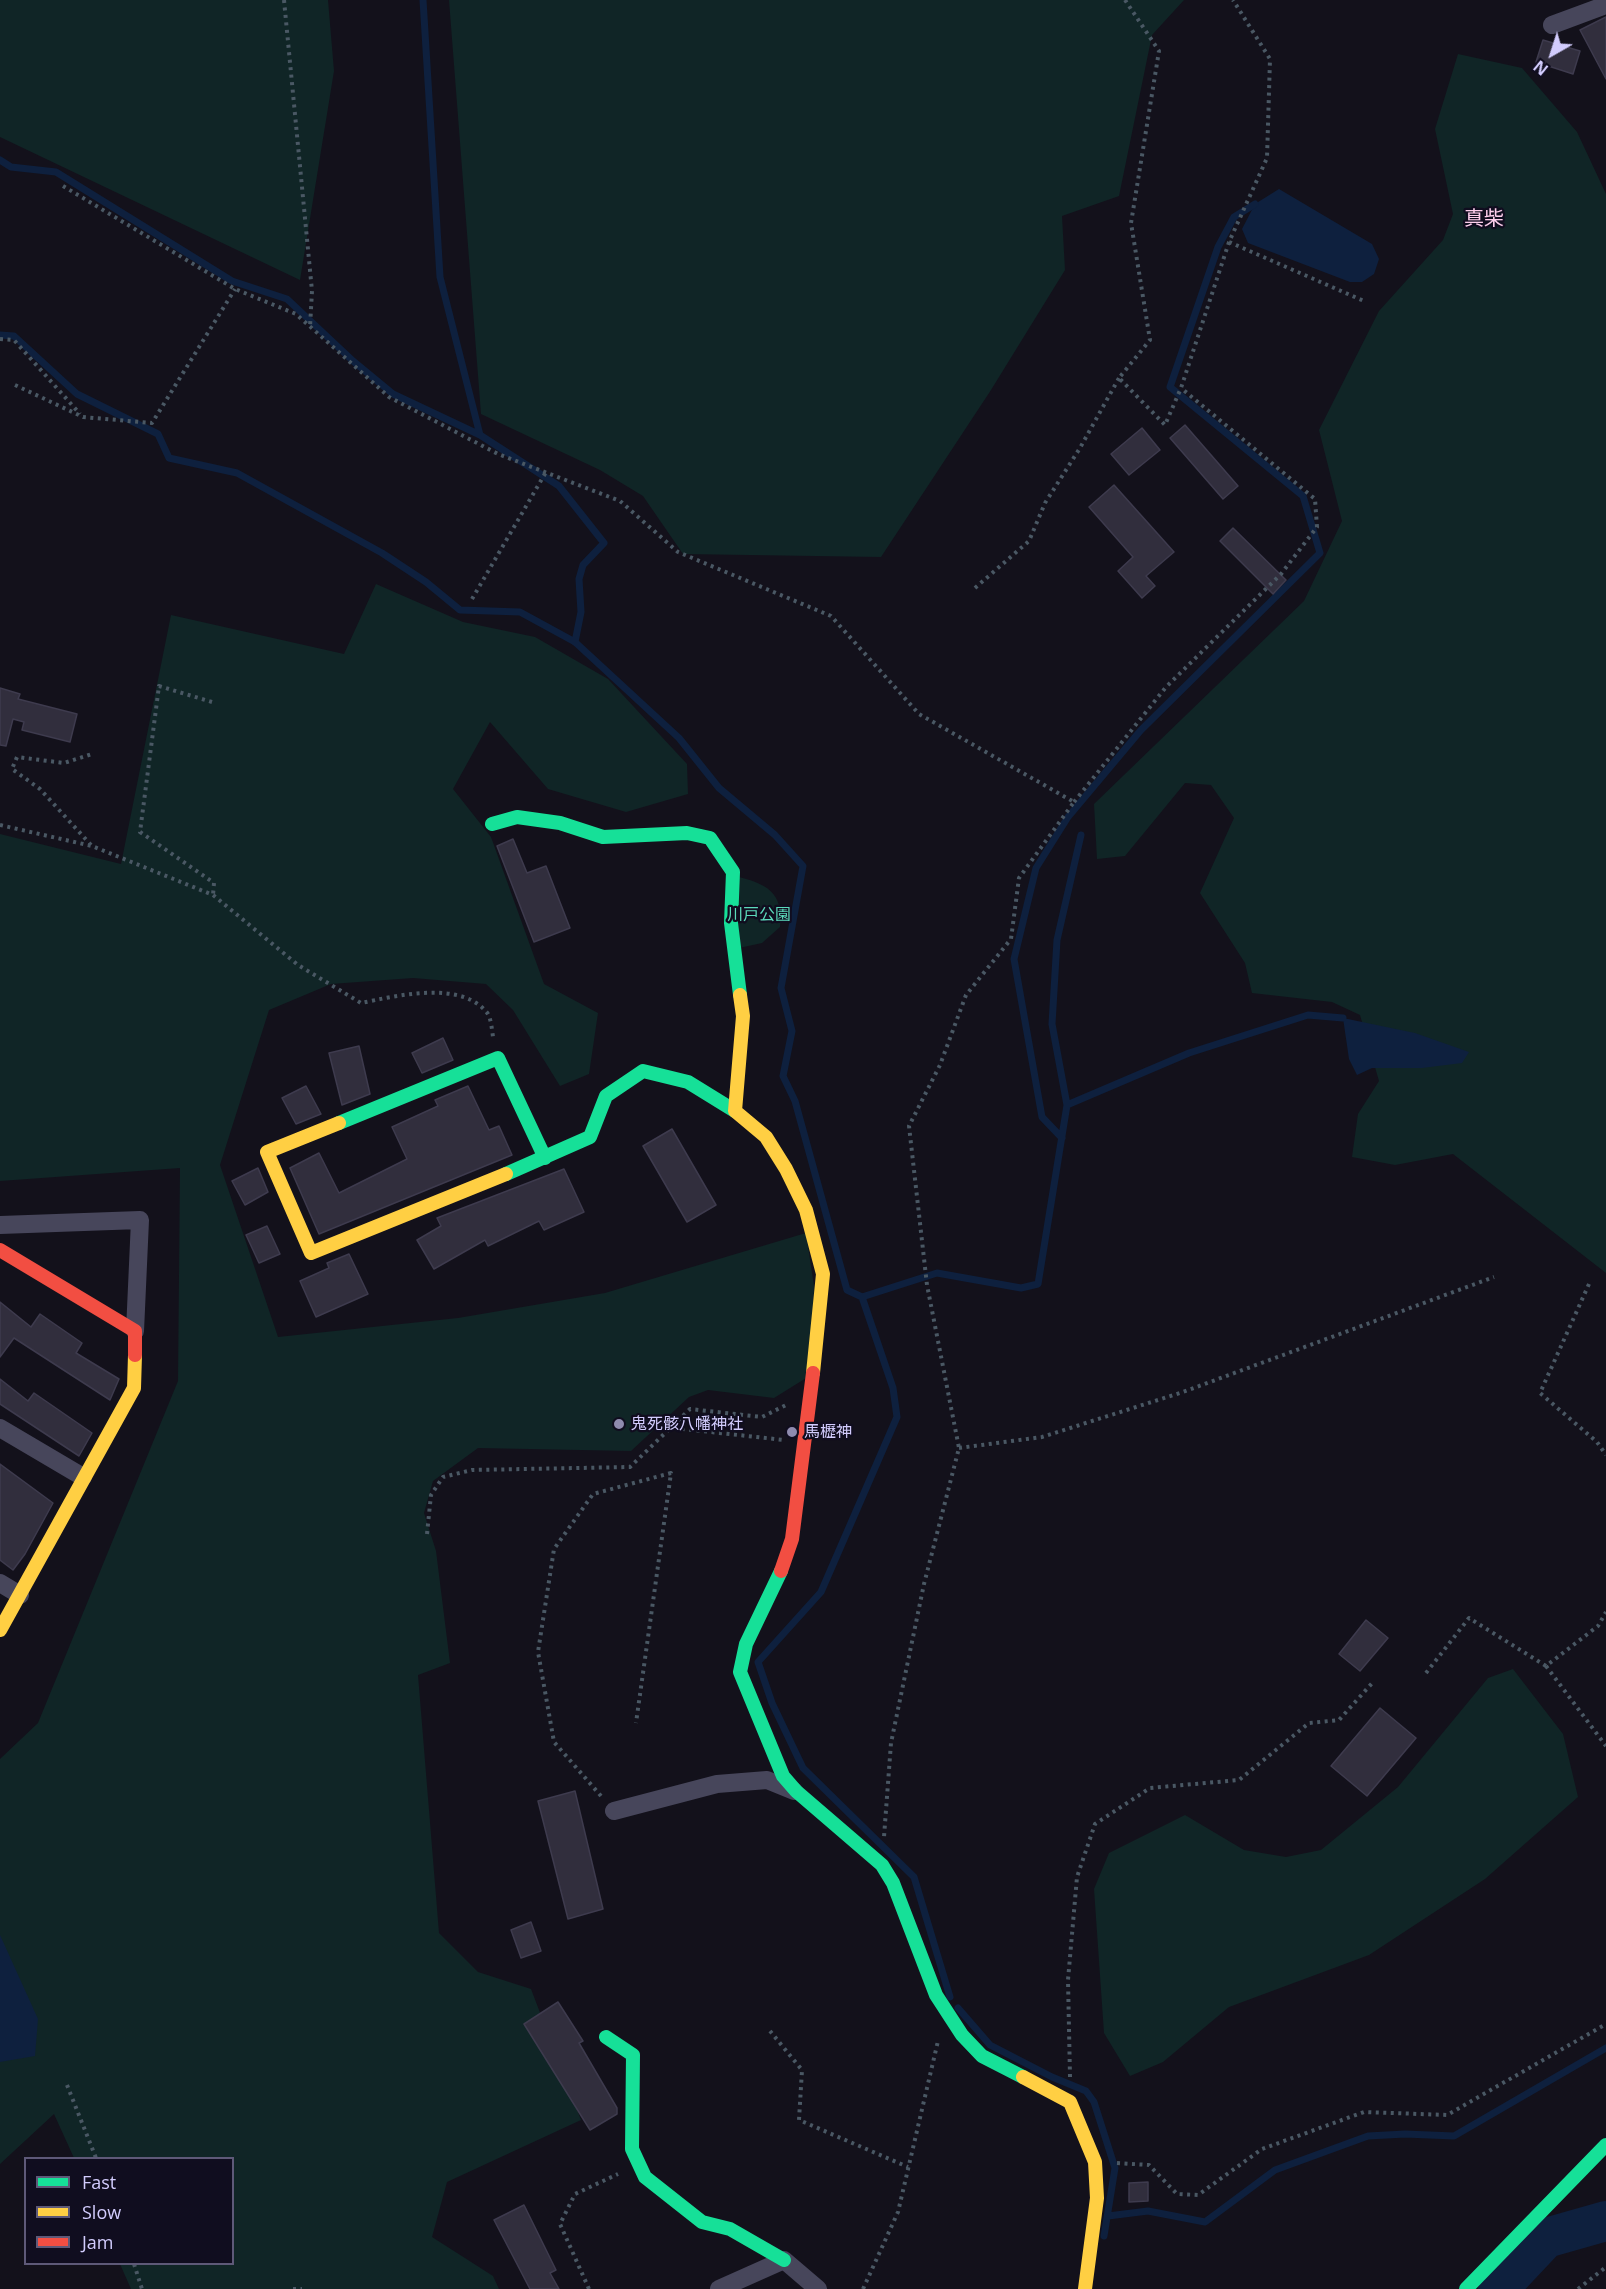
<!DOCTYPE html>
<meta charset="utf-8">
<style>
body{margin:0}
#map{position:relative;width:1606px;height:2289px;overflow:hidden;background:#13111b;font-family:"Open Sans",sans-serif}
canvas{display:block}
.legend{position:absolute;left:24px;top:2157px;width:210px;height:108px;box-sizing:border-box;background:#100d1f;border:2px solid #5e5978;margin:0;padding:8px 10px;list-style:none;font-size:18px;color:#d2ccfd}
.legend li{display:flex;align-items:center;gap:12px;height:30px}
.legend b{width:30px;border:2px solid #5e5978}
.north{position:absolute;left:1522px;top:24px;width:60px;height:60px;-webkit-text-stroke:4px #100d1f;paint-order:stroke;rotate:219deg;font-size:16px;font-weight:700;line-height:24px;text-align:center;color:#d2ccfd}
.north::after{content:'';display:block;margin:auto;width:21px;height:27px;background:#d2ccfd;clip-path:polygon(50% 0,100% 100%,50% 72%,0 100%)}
</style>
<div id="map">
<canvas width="1606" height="2289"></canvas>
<ul class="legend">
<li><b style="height:8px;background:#16e098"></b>Fast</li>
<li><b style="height:8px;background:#ffcf43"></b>Slow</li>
<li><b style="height:8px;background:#f24e42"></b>Jam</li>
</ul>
<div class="north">N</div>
</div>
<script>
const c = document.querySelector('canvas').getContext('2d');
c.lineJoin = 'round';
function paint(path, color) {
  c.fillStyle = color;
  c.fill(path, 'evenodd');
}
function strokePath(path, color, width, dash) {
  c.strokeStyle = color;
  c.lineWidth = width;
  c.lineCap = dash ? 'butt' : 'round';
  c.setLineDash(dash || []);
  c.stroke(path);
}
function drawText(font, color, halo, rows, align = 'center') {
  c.font = font + ' "Open Sans","Noto Sans JP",sans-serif';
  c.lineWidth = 4.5;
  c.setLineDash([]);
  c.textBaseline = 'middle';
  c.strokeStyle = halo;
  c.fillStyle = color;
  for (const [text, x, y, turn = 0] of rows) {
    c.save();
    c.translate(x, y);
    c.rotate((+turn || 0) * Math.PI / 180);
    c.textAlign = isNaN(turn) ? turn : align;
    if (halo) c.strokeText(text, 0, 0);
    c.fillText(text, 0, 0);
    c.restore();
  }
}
paint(new Path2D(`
 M0 0H328L334 71 300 280 0 137Z
 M449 0H1184L1152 35 1119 196 1062 216 1065 270 991 390 881 557 683 554 643 496 600 470 481 414Z
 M1458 54 1522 68 1577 132 1606 194V1273L1453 1154 1395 1165 1352 1157 1358 1114 1379 1081 1360 1015 1332 1002 1252 993 1245 963 1200 893 1234 818 1211 785 1185 783 1125 856 1097 859 1094 804 1304 601 1342 521 1319 430 1379 311 1443 240 1453 214 1435 129Z
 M376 584 463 622 535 637 608 679 687 764 688 794 626 812 548 789 490 722 453 789 491 837 544 984 598 1013 589 1074 560 1086 513 1010 486 984 413 978 331 984 269 1010 220 1165 278 1337 458 1318 605 1293 806 1233 814 1286 811 1375 774 1398 708 1390 689 1397 631 1451 478 1448 433 1481 424 1513 436 1551 450 1663 418 1675 439 1933 478 1972 531 1989 581 2120 447 2182 432 2237 493 2276 499 2289H131L120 2264H232V2158H74L54 2114 0 2164V1759L38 1723 178 1381 180 1168 0 1181V834L121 864 171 615 344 654Z
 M734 876C766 883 784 892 780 927L762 943 739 948Z
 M1513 1669 1563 1734 1578 1797 1485 1879 1369 1955 1229 2007 1163 2062 1130 2076 1104 2033 1094 1889 1109 1853 1185 1815 1244 1850 1286 1857 1321 1850 1398 1787 1488 1678Z`), '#102526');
paint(new Path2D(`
 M1279 189 1372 244 1379 259 1374 274 1362 282H1350L1248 243 1242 229 1255 204Z
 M1343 1018 1415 1033 1469 1052 1462 1063 1422 1068H1372L1357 1075 1349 1059Z
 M0 1935 38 2019 35 2056 0 2062Z`), '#0e203e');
strokePath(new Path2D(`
 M423 0 440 277 480 435 559 486 604 543 583 565 579 579 581 612 575 642
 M0 160 11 167 56 172 232 281 287 299 353 361 393 394 480 435
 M0 335 14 336 77 394 158 434 169 458 237 473 382 553 426 582 460 610 520 612 575 642 679 738 719 788 775 835 803 866 781 988 792 1031 783 1076 795 1101 847 1290 862 1297 893 1388 897 1417 821 1592 758 1662 772 1703 803 1768 914 1877 950 1997
 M1067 1105 1189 1053 1308 1015 1343 1018
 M1062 1138 1042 1117 1014 959 1036 868 1068 817 1141 730 1320 553 1303 496 1170 387 1218 247 1234 217 1255 204
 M862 1297 937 1273 1021 1288 1038 1284 1067 1105 1052 1024 1057 940 1081 835
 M958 2008 990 2045 1052 2077 1086 2091 1094 2102 1115 2168 1104 2236
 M1108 2216 1148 2211 1205 2222 1275 2170 1368 2136 1405 2134 1454 2136 1606 2048`), '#0e203e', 7);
strokePath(new Path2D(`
 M1498 2289 1546 2238 1606 2221`), '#0e203e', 40);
const building = new Path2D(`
 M1606 17V79L1580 30Z
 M1543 40 1580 51 1573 74 1536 62Z
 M1185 425 1238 486 1223 499 1170 438Z
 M1142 428 1160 450 1129 475 1111 454Z
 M1114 485 1174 552 1146 576 1155 586 1142 598 1118 571 1133 557 1089 507Z
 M1233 528 1286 580 1273 594 1220 541Z
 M0 688 20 694 18 699 77 714 70 742 22 730 24 722 13 719 6 746 0 745Z
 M513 839 527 873 546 866 570 928 534 942 497 846Z
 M443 1038 453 1060 422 1073 412 1053Z
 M359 1046 370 1094 342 1105 329 1053Z
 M306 1086 321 1114 296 1124 282 1098Z
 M468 1086 489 1130 499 1126 512 1155 319 1234 290 1168 319 1153 339 1193 407 1159 392 1127 438 1106 435 1100Z
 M672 1129 716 1205 687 1222 643 1146Z
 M258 1168 268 1192 245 1205 232 1181Z
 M564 1169 584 1212 544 1230 539 1221 488 1246 485 1240 434 1269 417 1240 441 1226 437 1218Z
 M267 1226 280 1254 259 1263 246 1235Z
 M349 1254 368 1294 316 1317 300 1281 329 1268 327 1263Z
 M0 1302 31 1327 40 1314 82 1343 76 1353 119 1379 110 1400 14 1338 0 1357Z
 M0 1379 28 1401 34 1393 92 1433 79 1456 0 1404Z
 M0 1464 53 1503 25 1554 13 1570 0 1560Z
 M1366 1620 1388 1638 1360 1671 1339 1654Z
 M1380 1708 1416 1738 1367 1796 1331 1766Z
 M575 1791 603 1909 568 1919 538 1801Z
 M531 1922 541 1951 521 1958 511 1930Z
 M558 2002 583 2041 579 2043 617 2108V2114L590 2130 524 2024Z
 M1148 2182V2201L1129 2202V2183Z
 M524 2205 556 2270 550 2273 559 2289H530L494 2220Z`);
paint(building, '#312e3d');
strokePath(building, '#3e3b4e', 1.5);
strokePath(new Path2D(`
 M284 0 312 291 310 327
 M1125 0 1159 51 1131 223 1150 340 1119 378 1165 425 1181 388 1229 242 1267 158 1270 59 1233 0
 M63 186 235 289 296 314 389 397 498 454 620 501 678 552 831 616 919 714 1074 802 1019 878 1011 939 966 995 940 1065 909 1126 927 1285 959 1448 924 1584 891 1743 884 1837
 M1229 242 1364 301
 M0 339 14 340 80 414
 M15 385 83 417 152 423 235 289
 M975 588 1029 541 1045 503 1080 448 1119 378
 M472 599 546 472
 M212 702 159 686 140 832 214 883 213 895
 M1074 802 1166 687 1281 574 1317 527 1315 499 1181 388
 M0 825 92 846 213 895 298 965 361 1003C396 996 462 979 488 1014 491 1019 492 1030 493 1037
 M91 845 40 789 12 769 17 757 64 763 92 754
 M1589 1284 1540 1393 1597 1442 1606 1455
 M637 1424 784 1440
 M959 1448 1042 1437 1183 1392 1494 1277
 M427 1534 431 1495 443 1477 472 1470 630 1467 690 1409 762 1417 786 1405
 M1546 1666 1606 1746
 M1426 1673 1469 1618 1546 1666 1598 1626 1606 1612
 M601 1796 554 1742 538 1652 554 1549 593 1494 671 1473 636 1723
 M770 2031 802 2070 799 2120 908 2167
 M1070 2077 1068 1980 1077 1877 1095 1824 1150 1788 1239 1780 1309 1723 1339 1720 1374 1681
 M67 2085 96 2158
 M1117 2163 1149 2165 1177 2194 1198 2195 1262 2149 1364 2112 1447 2115 1606 2024
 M134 2264 142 2289
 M293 2289H302
 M589 2289 560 2224 575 2194 618 2174
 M863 2289 898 2212 938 2041
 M1578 2289 1606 2267`), '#4a5864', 4, [3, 4.5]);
strokePath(new Path2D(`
 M1552 25 1606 5
 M0 1225 140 1220 135 1331
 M0 1428 83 1477
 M0 1583 20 1595
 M614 1811 717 1784 767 1780 794 1791
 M719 2289 784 2260 818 2289`), '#47465b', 18);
strokePath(new Path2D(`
 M492 824 517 817 560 823 603 837 687 833 710 838 733 872 731 923 740 995
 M339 1123 498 1058 545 1158
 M506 1174 590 1137 606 1096 643 1071 688 1082 735 1111
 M781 1571 746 1644 740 1672 783 1776 796 1791 882 1865 893 1883 936 1995 962 2035 982 2056 1023 2077
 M606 2037 633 2055 632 2149 645 2177 702 2222 730 2229 784 2260
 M1466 2289 1606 2145`), '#16e098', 14);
strokePath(new Path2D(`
 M740 995 743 1016 735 1111 766 1137 786 1169 806 1210 823 1274 813 1373
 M339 1123 267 1152 311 1253 506 1174
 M0 1630 134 1388 135 1355
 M1023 2077 1070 2102 1095 2162 1097 2198 1085 2289`), '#ffcf43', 14);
strokePath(new Path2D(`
 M0 1250 135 1331V1355
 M781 1571 792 1539 813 1373`), '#f24e42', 14);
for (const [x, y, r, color] of [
 [619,1424,6,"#8f8bae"],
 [792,1432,6,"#8f8bae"]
]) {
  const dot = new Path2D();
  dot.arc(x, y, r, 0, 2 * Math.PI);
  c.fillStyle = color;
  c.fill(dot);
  strokePath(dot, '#100d1f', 2);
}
drawText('16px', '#5cdabb', '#100d1f', [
 ["川戸公園",759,915]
]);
drawText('16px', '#d2ccfd', '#100d1f', [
 ["鬼死骸八幡神社",631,1424],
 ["馬櫪神",804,1432]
], 'left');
drawText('20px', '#fdceec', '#100d1f', [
 ["真柴",1484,219]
]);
</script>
